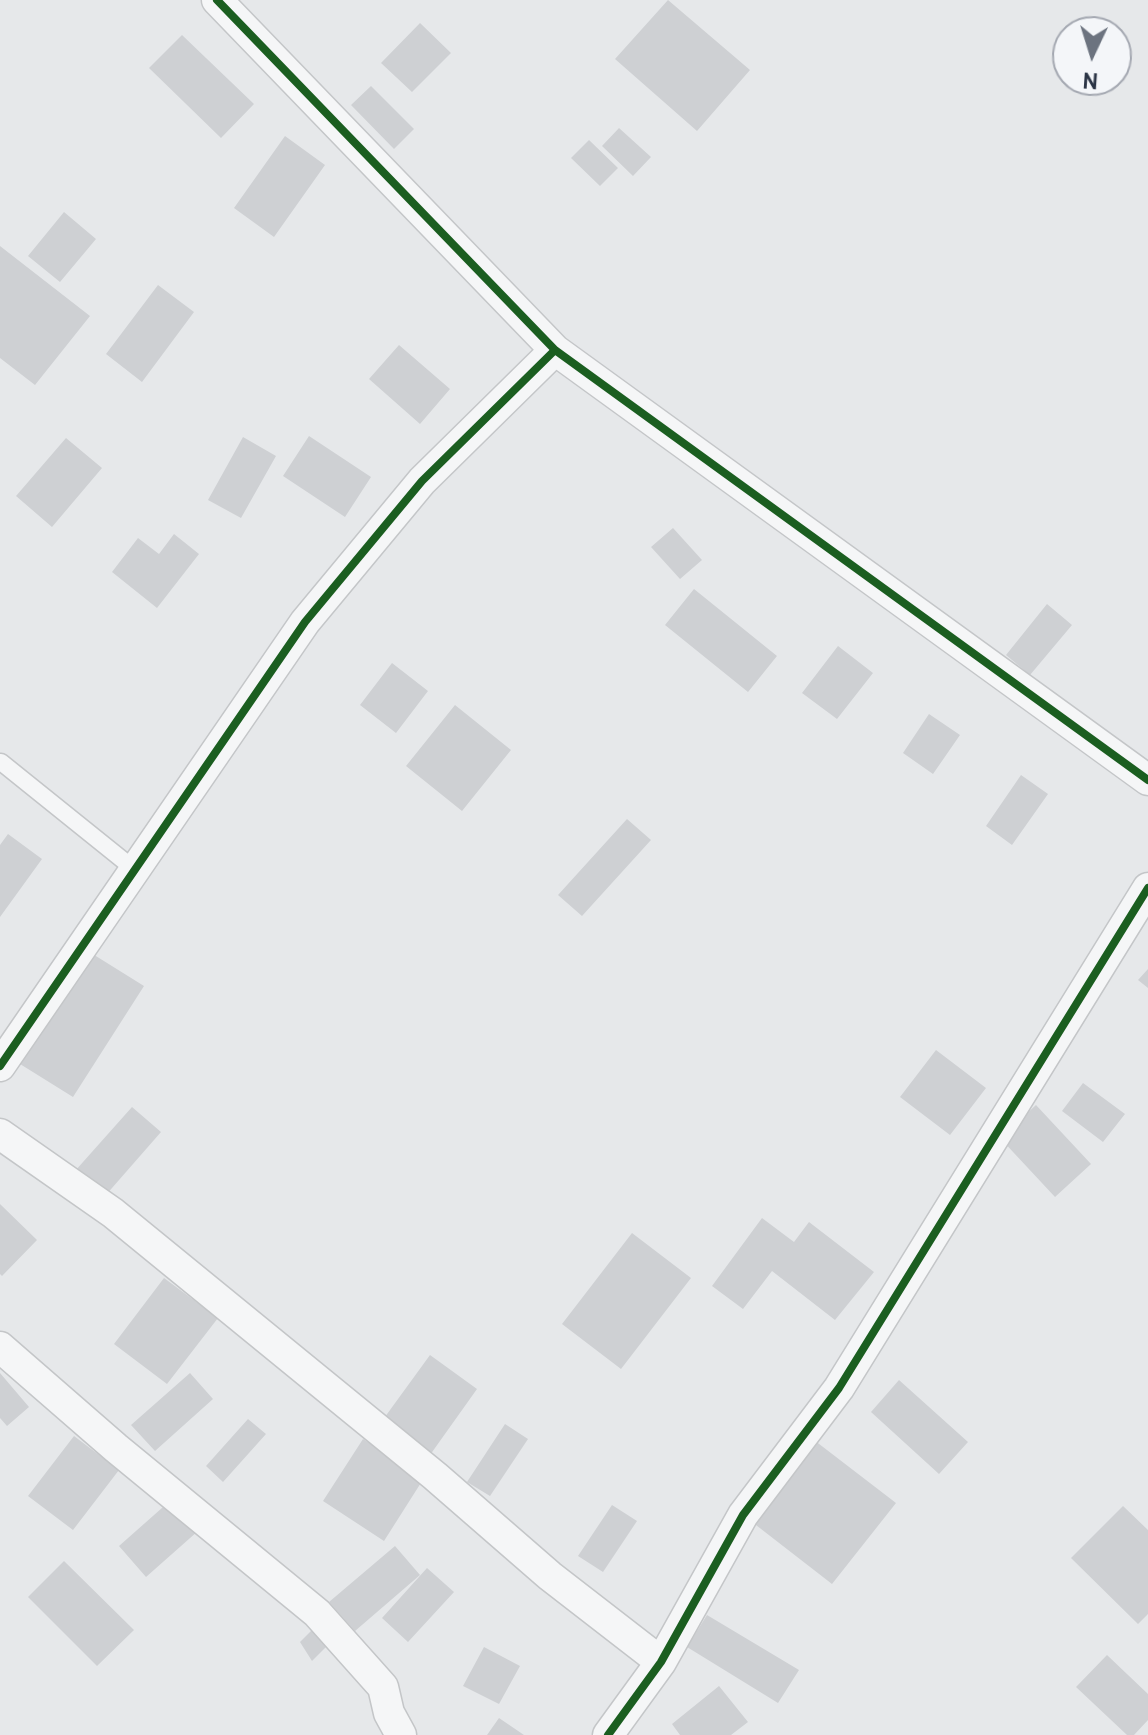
<!DOCTYPE html>
<style>
body{margin:0}
#map{position:relative;width:1148px;height:1735px;overflow:hidden;background:#e6e8ea;font-family:Overpass,sans-serif}
canvas{display:block}
.north{position:absolute;left:1052px;top:16px;width:80px;height:80px;box-sizing:border-box;background:#f4f6f9;border:2px solid #a4a8b1;border-radius:50%;rotate:184deg;font-size:22px;font-weight:700;line-height:32px;text-align:center;color:#2b3445}
.north::after{content:'';display:block;margin:auto;width:28px;height:36px;background:#6c737f;clip-path:polygon(50% 0,100% 100%,50% 72%,0 100%)}
</style>
<div id="map">
<canvas width="1148" height="1735"></canvas>
<div class="north">N</div>
</div>
<script>
const c = document.querySelector('canvas').getContext('2d');
c.lineJoin = 'round';
function paint(path, color) {
  c.fillStyle = color;
  c.fill(path, 'evenodd');
}
function strokePath(path, color, width, dash) {
  c.strokeStyle = color;
  c.lineWidth = width;
  c.lineCap = dash ? 'butt' : 'round';
  c.setLineDash(dash || []);
  c.stroke(path);
}
paint(new Path2D(`
 M668 0 750 70 697 131 615 59Z
 M420 23 451 53 412 92 381 63Z
 M182 35 254 104 221 138 149 68Z
 M371 86 414 129 394 149 351 105Z
 M619 128 651 157 633 176 602 146Z
 M285 136 325 165 274 237 234 208Z
 M589 140 618 168 600 186 571 158Z
 M64 212 96 239 60 282 28 256Z
 M0 246 90 316 35 385 0 358Z
 M158 285 194 312 142 382 106 354Z
 M399 345 450 389 420 424 369 379Z
 M309 436 371 477 345 517 283 476Z
 M243 437 276 456 241 518 208 500Z
 M66 438 102 468 52 527 16 496Z
 M673 528 702 560 680 579 651 547Z
 M174 534 199 554 157 608 112 572 138 538 159 554Z
 M694 589 777 656 748 692 665 625Z
 M1047 604 1072 625 1030 675 1006 655Z
 M838 646 873 673 837 719 802 693Z
 M392 663 428 691 396 733 360 705Z
 M455 705 511 750 462 811 406 766Z
 M929 714 960 735 933 774 903 753Z
 M1021 775 1048 794 1012 845 986 826Z
 M627 819 651 840 582 916 558 895Z
 M8 834 42 859 0 917V845Z
 M83 948 144 986 73 1097 12 1059Z
 M1148 969V988L1138 980Z
 M936 1050 986 1088 950 1135 900 1097Z
 M1083 1083 1125 1114 1103 1142 1062 1111Z
 M1036 1105 1091 1164 1055 1197 1000 1138Z
 M132 1107 161 1132 105 1196 75 1171Z
 M0 1204 37 1240 2 1276 0 1274Z
 M762 1218 794 1242 809 1222 874 1272 835 1320 772 1271 743 1309 712 1286Z
 M632 1233 691 1278 621 1369 562 1324Z
 M164 1278 218 1318 167 1384 114 1344Z
 M430 1355 477 1389 430 1455 382 1421Z
 M0 1373 29 1407 7 1426 0 1418Z
 M190 1373 213 1399 155 1451 131 1425Z
 M899 1380 968 1442 939 1474 871 1412Z
 M248 1419 266 1434 223 1482 206 1466Z
 M505 1424 528 1439 490 1496 467 1482Z
 M797 1427 896 1503 832 1584 734 1508Z
 M74 1436 119 1470 73 1530 28 1496Z
 M363 1439 424 1478 384 1541 323 1501Z
 M171 1500 198 1531 146 1577 119 1546Z
 M612 1505 637 1521 603 1572 578 1556Z
 M1123 1506 1148 1530V1614L1138 1624 1071 1558Z
 M395 1546 420 1575 355 1631 329 1602Z
 M64 1561 134 1630 97 1666 28 1597Z
 M427 1568 454 1592 408 1642 382 1618Z
 M707 1615 799 1670 778 1703 687 1647Z
 M320 1622 332 1641 312 1661 300 1642Z
 M484 1647 520 1666 499 1704 463 1686Z
 M1107 1655 1148 1694V1720L1134 1735H1127L1076 1687Z
 M719 1686 748 1722 731 1735H680L672 1724Z
 M499 1718 524 1735H487Z`), '#ced0d3');
const service = new Path2D(`
 M1 762 134 869`);
const minor = new Path2D(`
 M217 0 555 350 1148 780
 M0 1066 305 622 422 481 555 350
 M0 1134 113 1213 435 1476 550 1576 661 1662
 M0 1347 116 1448 317 1613 383 1687 389 1713 401 1735
 M608 1735 661 1662 743 1515 839 1388 1148 888`);
strokePath(service, '#c4c6c8', 19);
strokePath(minor, '#c4c6c8', 33);
strokePath(service, '#f5f6f7', 16);
strokePath(minor, '#f5f6f7', 30);
strokePath(new Path2D(`
 M217 0 555 350 1148 780
 M0 1066 305 622 422 481 555 350
 M608 1735 661 1662 743 1515 839 1388 1148 888`), '#1b5e20', 8);
</script>
